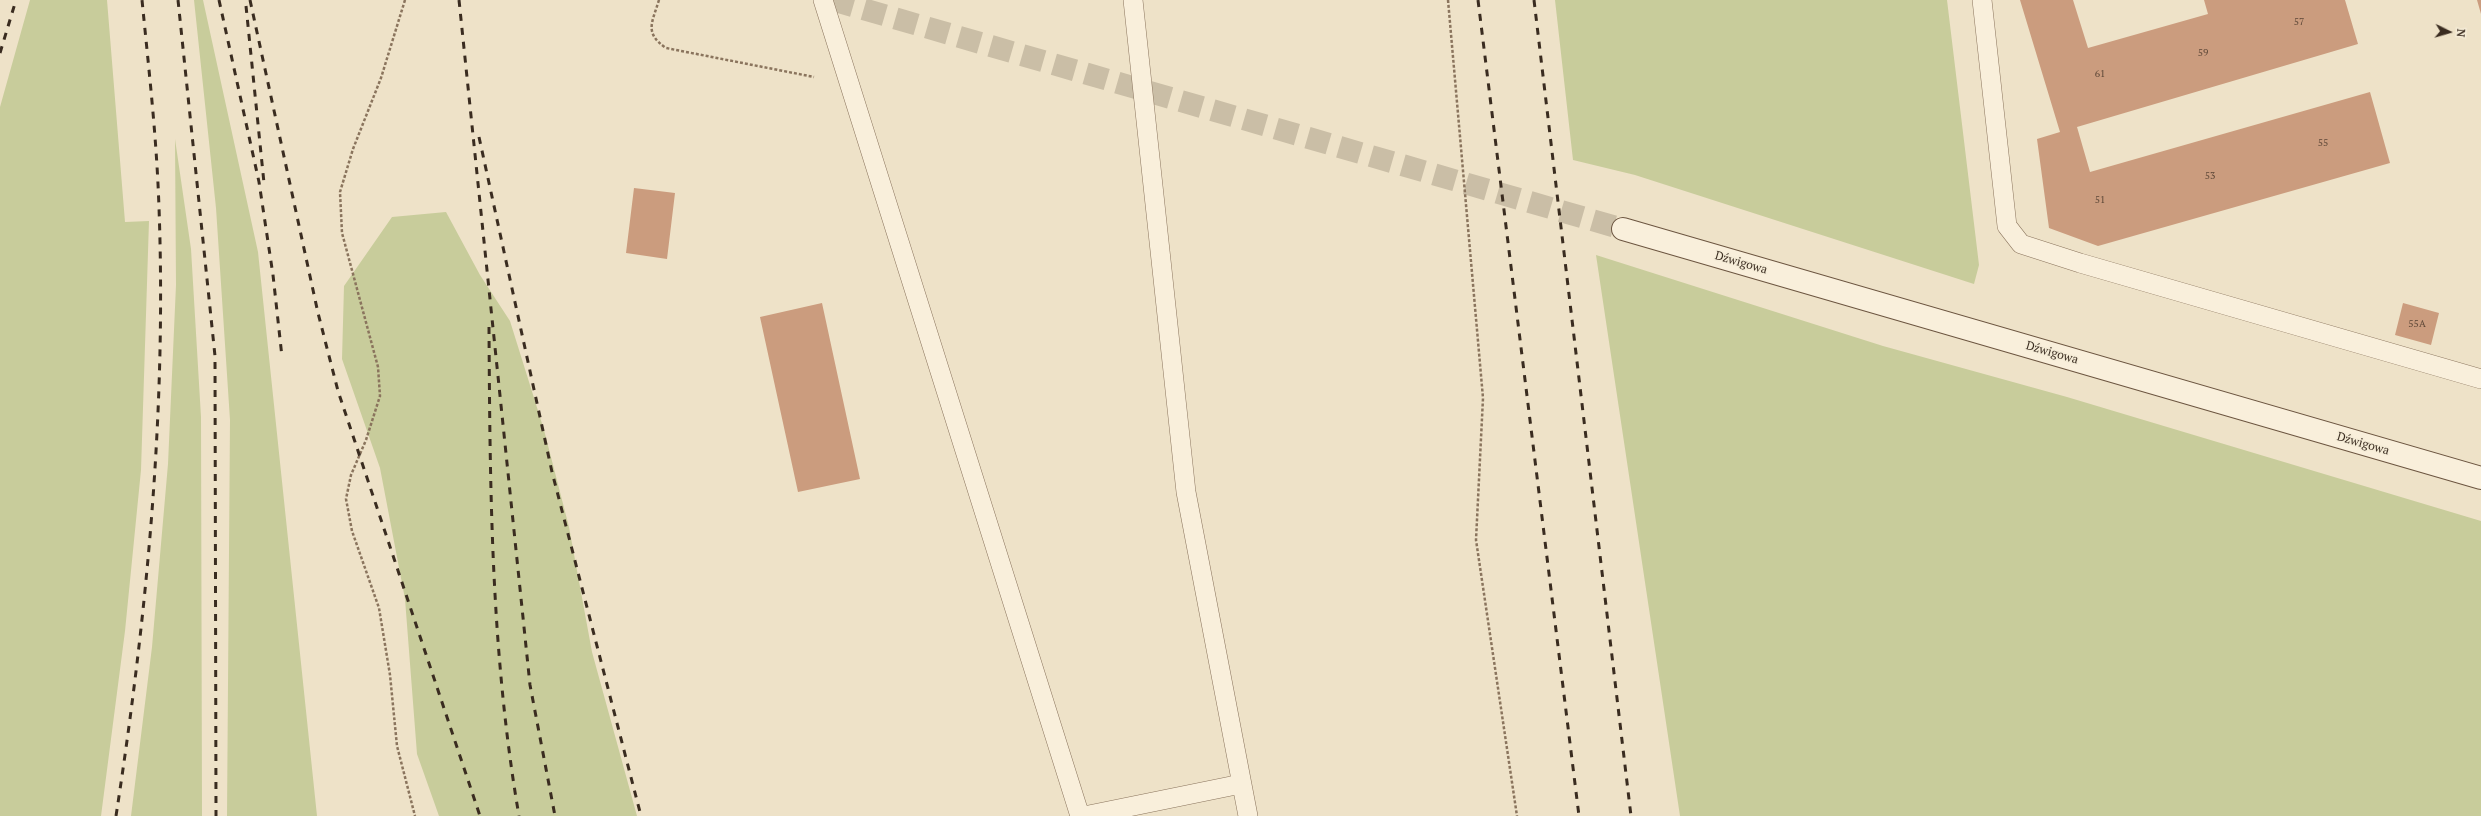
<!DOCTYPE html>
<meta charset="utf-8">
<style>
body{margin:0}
#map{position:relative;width:2481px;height:816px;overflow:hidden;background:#eee2c8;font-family:"PT Serif",serif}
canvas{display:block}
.north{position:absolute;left:2429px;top:12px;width:40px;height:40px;-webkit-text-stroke:3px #f5ecd7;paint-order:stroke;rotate:95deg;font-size:11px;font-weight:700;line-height:16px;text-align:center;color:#3a2c20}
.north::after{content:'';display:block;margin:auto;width:14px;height:18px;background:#3a2c20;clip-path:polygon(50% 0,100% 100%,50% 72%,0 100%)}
</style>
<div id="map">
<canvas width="2481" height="816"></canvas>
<div class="north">N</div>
</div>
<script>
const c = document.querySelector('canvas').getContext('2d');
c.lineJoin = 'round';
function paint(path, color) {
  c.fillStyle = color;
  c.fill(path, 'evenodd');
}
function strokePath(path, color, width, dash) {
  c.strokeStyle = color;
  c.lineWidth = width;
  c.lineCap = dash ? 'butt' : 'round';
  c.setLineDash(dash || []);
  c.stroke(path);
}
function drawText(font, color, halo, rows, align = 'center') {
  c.font = font + ' "PT Serif",serif';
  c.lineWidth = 3;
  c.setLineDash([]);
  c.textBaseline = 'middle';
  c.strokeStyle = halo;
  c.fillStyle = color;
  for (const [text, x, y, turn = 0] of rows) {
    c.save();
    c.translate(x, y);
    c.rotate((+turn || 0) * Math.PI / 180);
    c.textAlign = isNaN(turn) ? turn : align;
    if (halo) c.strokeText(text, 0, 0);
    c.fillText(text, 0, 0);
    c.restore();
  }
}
paint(new Path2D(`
 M30 0H107L125 222 149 221 141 470 125 631 101 816H0V107Z
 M194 0H203L258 252 317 816H227L230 420 216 208Z
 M1555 0H1947L1979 265 1974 284 1635 175 1573 160Z
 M175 139 191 249 201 417 202 816H131L152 647 168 464 176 285Z
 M446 212 480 275 510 321 544 430 569 527 592 652 637 816H439L417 754 405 599 380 468 342 359 344 286 392 217Z
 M1596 255 1883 346 2067 397 2481 521V816H1680Z`), '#c8cc9b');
paint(new Path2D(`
 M2020 0H2073L2088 48 2208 14 2204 0H2345L2358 44 2077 127 2090 172 2370 92 2390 163 2098 246 2049 228 2037 139 2060 132Z
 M2477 0H2481V14Z
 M634 188 675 193 667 259 626 253Z
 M822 303 860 479 798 492 760 317Z
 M2403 303 2439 313 2431 345 2395 335Z`), '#cb9c7e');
strokePath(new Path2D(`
 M832 0 1623 229`), '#cabea6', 22, [22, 11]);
const service = new Path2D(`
 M823 0 1080 816
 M1133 0 1186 492 1248 816
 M1982 0 2007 226 2021 244 2080 263 2481 379
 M1084 816 1241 784`);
const secondary = new Path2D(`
 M1623 229 2481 478`);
strokePath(service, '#8a745d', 20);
strokePath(secondary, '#6c5540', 24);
strokePath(new Path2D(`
 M405 0 381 78 353 149 340 192 342 233 378 367 380 396 366 440 351 475 346 499 352 531 379 608 390 675 397 746 415 816
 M659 0C652 23 644 33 666 48L814 77
 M1448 0 1483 398 1476 540 1517 816`), '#8a745d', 2.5, [3, 2]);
strokePath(service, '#f9efdb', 19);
strokePath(secondary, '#f9efdb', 22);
strokePath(new Path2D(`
 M178 0 215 356 216 816
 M219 0 259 182 273 275 282 357
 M250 0 318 313 338 391 480 816
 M459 0 530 685 555 816
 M1478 0 1579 816
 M1534 0 1631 816
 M246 6 264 183
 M0 53 16 0
 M479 137 552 472 641 816
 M489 327C490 491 491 654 519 816
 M116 816C148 608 168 395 158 184 155 123 148 61 142 0`), '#3a2c20', 3, [7, 7]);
drawText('10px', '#5e4838', null, [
 ["57",2299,22],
 ["59",2203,53],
 ["61",2100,74],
 ["55",2323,143],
 ["53",2210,176],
 ["51",2100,200],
 ["55A",2417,324]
]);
drawText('12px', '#3a2c20', '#f5ecd7', [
 ["Dźwigowa",1741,263,16],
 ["Dźwigowa",2052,353,16],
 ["Dźwigowa",2363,444,16]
]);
</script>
